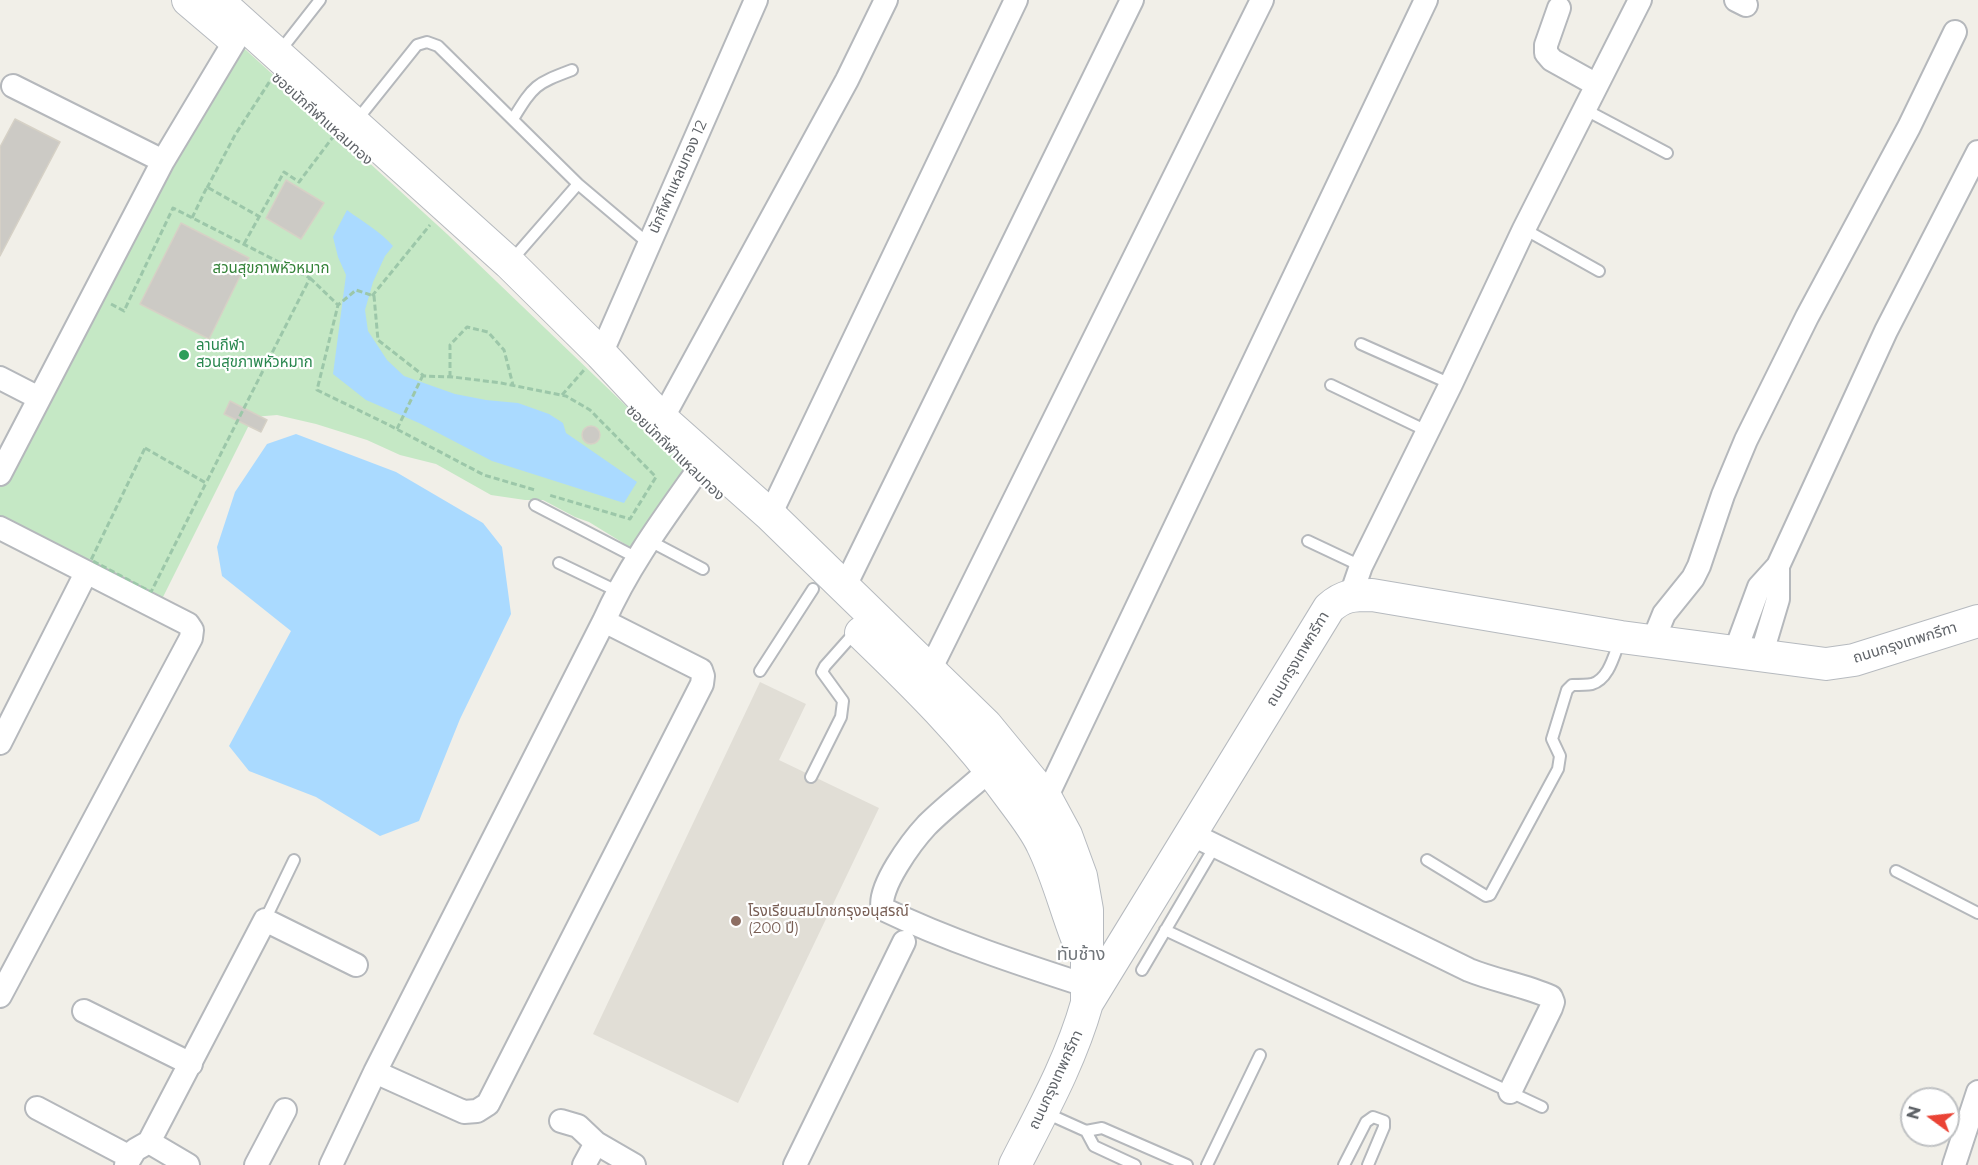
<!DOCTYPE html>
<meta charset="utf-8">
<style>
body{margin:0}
#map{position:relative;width:1978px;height:1165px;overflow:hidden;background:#f1efe8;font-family:Montserrat,sans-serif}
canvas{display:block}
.north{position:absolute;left:1900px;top:1087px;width:60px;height:60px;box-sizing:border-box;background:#fff;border:2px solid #bfc1c3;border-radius:50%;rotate:285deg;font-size:16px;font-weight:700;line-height:24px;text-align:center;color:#5f6368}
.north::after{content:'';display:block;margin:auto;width:21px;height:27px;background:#ea4335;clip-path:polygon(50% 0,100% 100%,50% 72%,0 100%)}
</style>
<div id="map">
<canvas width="1978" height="1165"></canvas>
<div class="north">N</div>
</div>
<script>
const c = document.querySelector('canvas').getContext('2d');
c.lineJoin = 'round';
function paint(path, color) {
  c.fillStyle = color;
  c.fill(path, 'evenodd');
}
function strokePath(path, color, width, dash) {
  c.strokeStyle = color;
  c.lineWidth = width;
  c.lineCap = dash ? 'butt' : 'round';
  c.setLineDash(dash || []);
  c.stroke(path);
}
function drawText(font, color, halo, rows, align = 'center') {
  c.font = font + ' Montserrat,"Noto Sans Thai",sans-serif';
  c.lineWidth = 4.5;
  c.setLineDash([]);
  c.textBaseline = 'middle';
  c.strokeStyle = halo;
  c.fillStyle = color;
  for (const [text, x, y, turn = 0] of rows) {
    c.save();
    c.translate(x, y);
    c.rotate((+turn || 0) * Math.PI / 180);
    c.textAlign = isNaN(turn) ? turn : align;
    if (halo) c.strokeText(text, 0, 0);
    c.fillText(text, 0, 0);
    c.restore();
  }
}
paint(new Path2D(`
 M760 682 806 704 779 760 879 808 738 1103 593 1034Z`), '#e1ded6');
paint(new Path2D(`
 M235 40 447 234 696 473 633 549 589 522 575 517 543 500H525L491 495 436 464 400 455 367 440 316 424 277 415 253 417 157 609 0 524V475Z`), '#c5e8c5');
paint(new Path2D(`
 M347 210C363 222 380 231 393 246L385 256 373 282 365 310 368 331 387 360 404 376 455 394 486 400 518 403 549 414 563 423 566 433 637 482 624 503 492 461 419 423 366 400 333 374 346 275 338 257 333 237Z
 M296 434 396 472 483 523 502 547 511 614 460 719 419 821 380 836 316 797 249 771 229 746 291 631 222 576 217 547 235 492 267 444Z`), '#aadaff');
const building = new Path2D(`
 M15 119 60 142 0 256V147Z
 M286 180 324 203 301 239 266 218Z
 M181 223 249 258 209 339 140 304Z
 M230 401 267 420 261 432 224 414Z
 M582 435a9 9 0 1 1 18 0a9 9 0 1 1-18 0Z`);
paint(building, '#cccac5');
strokePath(building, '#d6d1c6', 1.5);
const lane = new Path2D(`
 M280 51 320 0
 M1584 109 1667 153
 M513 119C534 85 535 84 572 70
 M357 120 417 45 427 42 438 46 578 184 649 244
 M1524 229 1599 271
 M511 261 578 184
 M1361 344 1451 384
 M1331 385 1427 431
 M535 505 637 558
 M648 540 703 569
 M1308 541 1361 566
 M559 563 617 591
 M760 671 813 589
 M811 777 841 717 843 701 822 672 825 666 857 630
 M1427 860 1486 896 1490 895 1558 769 1560 756 1552 739 1567 690 1572 685C1578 685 1586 685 1592 684 1609 679 1614 655 1620 640
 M1896 871 1978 913
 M265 920 294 860
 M1165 930 1542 1107
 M1142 970 1215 846
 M1046 1113 1086 1131 1102 1128 1187 1165
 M1086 1131 1094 1146 1135 1165
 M1207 1165 1260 1055
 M1344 1165 1366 1122 1373 1117 1384 1121V1127L1368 1165`);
const street = new Path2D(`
 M1736 0 1746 5
 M1559 8 1546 45V53L1552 60 1597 85
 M13 86 163 161
 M601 354 756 0
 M0 378 39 398
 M662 419 847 80 886 0
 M0 474 163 161 245 24
 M770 515 1016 0
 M0 528 188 624 192 630 191 638 0 996
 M844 588 1132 0
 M1351 595 1361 566 1451 384 1524 229 1640 0
 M1653 641 1664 614 1693 578 1699 566 1723 495 1746 440 1807 317 1909 127 1955 32
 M1735 652 1759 587 1778 566 1886 331 1978 152
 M1761 656 1778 599V566
 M923 684 1262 0
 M0 743 86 573
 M991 769C970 788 947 805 927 825 913 840 876 889 883 909 947 940 1020 964 1088 986
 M1046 798 1426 0
 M1191 834 1469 970C1496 981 1524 985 1551 997L1553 1002 1551 1008 1510 1092
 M84 1011 191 1064
 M375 1072 464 1112 477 1111 488 1104 702 684 703 676 701 670 604 621
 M37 1108 130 1157
 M561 1121 578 1126 596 1143
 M149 1142 188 1165
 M126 1165 135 1150 149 1142 265 920 356 965
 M256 1165 285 1110
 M331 1165 375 1072 604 621C628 567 662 521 696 473
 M584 1165 596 1143 634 1165
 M795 1165 904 942
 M1954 1165 1978 1092`);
const secondary = new Path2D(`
 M188 0 228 34
 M217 0 509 263 601 354 662 419 770 515 986 725 1046 798 1066 835 1081 876 1087 910V1003
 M861 633C914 684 966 735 1009 795 1020 810 1034 827 1042 844 1057 874 1065 907 1077 938
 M1015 1165C1042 1112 1071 1060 1087 1003L1329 608C1344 595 1352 595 1372 595L1621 637 1826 664 1854 660 1978 621`);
strokePath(lane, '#b5b8bc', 14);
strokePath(street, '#b5b8bc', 26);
strokePath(secondary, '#b6babf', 34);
strokePath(new Path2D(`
 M207 188 235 135 270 81
 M192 218 207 187 260 217
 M244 244 284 172 299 182 333 137
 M310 278 338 305 317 390 387 424 484 475 535 490
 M310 278 338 305 356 290 374 296 378 340 424 376 453 377 501 383 566 396 590 410 656 477 630 519 549 495
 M372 296 430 225
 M111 304 124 311 173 208 310 278 206 483
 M450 377V345L467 327 488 332 504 350 513 385
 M562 395 584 370
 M397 429 423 375
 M145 448 206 483 151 592 91 560Z`), '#9cc7a9', 3, [6, 3]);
strokePath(lane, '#fff', 10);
strokePath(street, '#fff', 22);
strokePath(secondary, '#fff', 32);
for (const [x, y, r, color] of [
 [184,355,6,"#2e9e5b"],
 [736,921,6,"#8d6e63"]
]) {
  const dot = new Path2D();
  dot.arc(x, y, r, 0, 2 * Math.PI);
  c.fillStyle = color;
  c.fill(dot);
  strokePath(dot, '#fff', 2);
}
drawText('15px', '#5f6368', '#fff', [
 ["ซอยนักกีฬาแหลมทอง",322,119,42],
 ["นักกีฬาแหลมทอง 12",678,177,-66],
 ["ซอยนักกีฬาแหลมทอง",675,453,44],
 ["ถนนกรุงเทพกรีฑา",1905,643,-17],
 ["ถนนกรุงเทพกรีฑา",1298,659,-59],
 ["ถนนกรุงเทพกรีฑา",1056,1080,-65]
]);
drawText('15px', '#348238', '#fff', [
 ["สวนสุขภาพหัวหมาก",271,269]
]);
drawText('15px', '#27864d', '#fff', [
 ["ลานกีฬา",196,346],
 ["สวนสุขภาพหัวหมาก",196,363]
], 'left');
drawText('15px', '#785e54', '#fff', [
 ["โรงเรียนสมโภชกรุงอนุสรณ์",748,912],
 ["(200 ปี)",748,929]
], 'left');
drawText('18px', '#70757a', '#fff', [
 ["ทับช้าง",1081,955]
]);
</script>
